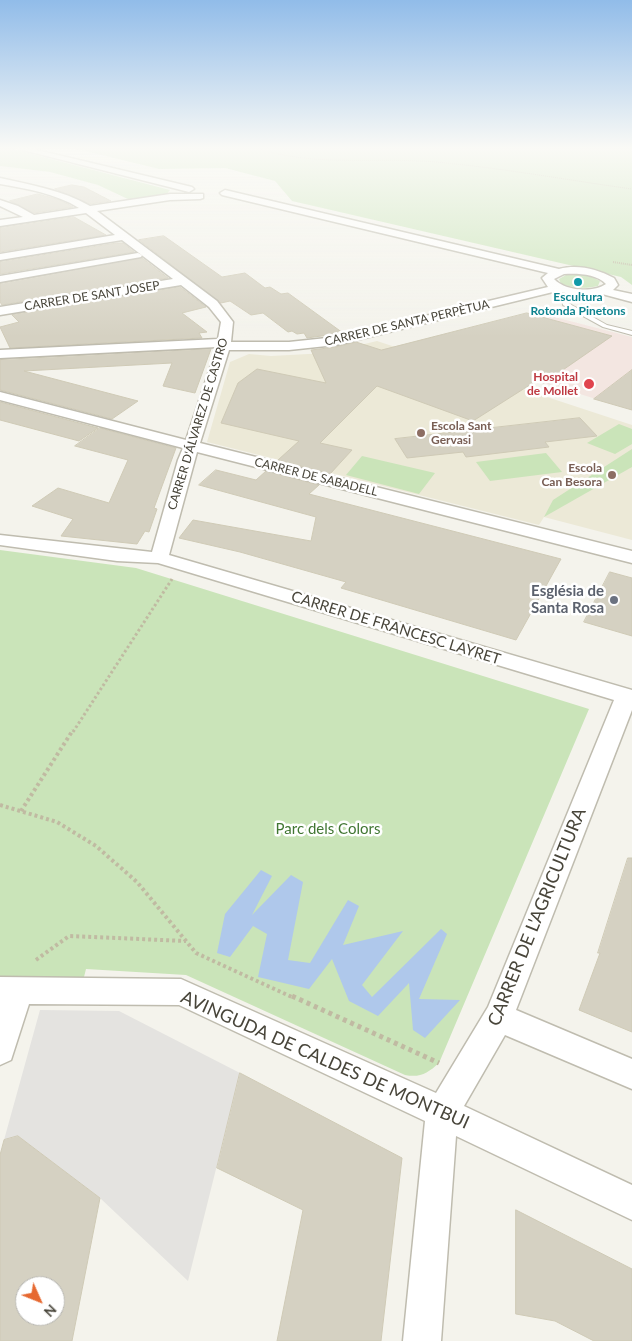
<!DOCTYPE html>
<meta charset="utf-8">
<style>
body{margin:0}
#map{position:relative;width:632px;height:1341px;overflow:hidden;background:#f4f3ec;font-family:Lato,sans-serif}
canvas{display:block}
.north{position:absolute;left:15px;top:1276px;width:50px;height:50px;box-sizing:border-box;background:#fff;border:1px solid #b6b5b0;border-radius:50%;rotate:134deg;font-size:14px;font-weight:700;line-height:20px;text-align:center;color:#48453a}
.north::after{content:'';display:block;margin:auto;width:18px;height:22px;background:#e66931;clip-path:polygon(50% 0,100% 100%,50% 72%,0 100%)}
</style>
<div id="map">
<canvas width="632" height="1341"></canvas>
<div class="north">N</div>
</div>
<script>
const c = document.querySelector('canvas').getContext('2d');
c.lineJoin = 'round';
function paint(path, color) {
  c.fillStyle = color;
  c.fill(path, 'evenodd');
}
function strokePath(path, color, width, dash) {
  c.strokeStyle = color;
  c.lineWidth = width;
  c.lineCap = dash ? 'butt' : 'round';
  c.setLineDash(dash || []);
  c.stroke(path);
}
function drawText(font, color, halo, rows, align = 'center') {
  c.font = font + ' Lato,sans-serif';
  c.lineWidth = 5;
  c.setLineDash([]);
  c.textBaseline = 'middle';
  c.strokeStyle = halo;
  c.fillStyle = color;
  for (const [text, x, y, turn = 0] of rows) {
    c.save();
    c.translate(x, y);
    c.rotate((+turn || 0) * Math.PI / 180);
    c.textAlign = isNaN(turn) ? turn : align;
    if (halo) c.strokeText(text, 0, 0);
    c.fillText(text, 0, 0);
    c.restore();
  }
}
paint(new Path2D(`
 M377 341 632 425V540L544 517 539 525 207 442 230 362 249 354 271 356 327 353Z`), '#ece9d7');
paint(new Path2D(`
 M535 312 632 337V410L459 357Z`), '#f3e6e1');
paint(new Path2D(`
 M0 149H13L170 190 166 195 130 200 98 185 50 172 0 166Z
 M77 149H632V285L621 277 292 201 275 181 225 168 159 169Z
 M579 274 592 277 600 281 598 286C585 289 574 288 561 284L559 279 566 275Z
 M619 424 632 429V444L615 454 587 443Z
 M632 449V467L544 517 553 500Z
 M546 453 562 472 490 481 476 462Z
 M362 456 435 473 419 494 346 475Z
 M0 550 136 568 589 709 439 1063C428 1073 420 1078 405 1075L186 975 86 969 83 981 0 979Z`), '#cae4b9');
paint(new Path2D(`
 M40 1010 119 1011 240 1073 188 1281 100 1198 18 1136 4 1140Z`), '#e4e3e0');
paint(new Path2D(`
 M261 870 272 876 252 915 291 875 303 882 288 960 310 963 348 900 359 906 343 945 403 931 362 985 372 997 441 929 447 934 419 999 460 1000 425 1038 413 1030 409 983 378 1016 349 1001 332 959 309 989 258 977 267 934 253 926 230 957 217 953 225 914Z`), '#afc8eb');
const building = new Path2D(`
 M72 185 84 187 111 201 90 204 55 189Z
 M38 194 60 200 73 207 34 213 10 201Z
 M74 217 106 235 0 252V228Z
 M164 236 222 277 245 273 265 288 270 287 281 294 288 293 343 333 307 338 304 333 297 334 292 331 288 332 263 313 251 315 230 301 221 303 139 240Z
 M117 243H123L134 252 0 274V262Z
 M142 258 168 278 2 305 0 302V284Z
 M180 287 206 307 182 313 207 332 199 333 202 338 10 348 0 327 19 322 12 315Z
 M527 313 612 336 544 383 536 381 473 421 377 386 320 443 352 450 330 474 278 460 299 441 221 423 238 383 257 369 326 383 311 350 336 347 356 342 381 350Z
 M211 349 195 393 163 386 172 363 24 371 138 401 112 419 0 390V360Z
 M632 370V410L594 399Z
 M0 402 98 428 79 441 0 420Z
 M580 418 597 436 545 442 549 447 466 457 463 452 407 458 395 439Z
 M100 428 176 448 154 508 157 509 149 532 145 531 137 544 61 536 73 519 32 506 58 488 109 503 128 460 75 446Z
 M216 470 256 480 266 471 319 485 309 494 561 559 516 640 341 588 346 582 240 552 179 538 193 520 311 541 316 517 199 485Z
 M610 572 632 578V636L584 622Z
 M628 858H632V1032L579 1010 600 953H598Z
 M240 1073 402 1158 381 1341H277L303 1210 217 1168Z
 M18 1136 100 1198 72 1341H0V1155L4 1140ZM25 1286H55V1316H25Z
 M516 1210 632 1269V1341H594L555 1321 516 1314Z`);
paint(building, '#d5d1c2');
strokePath(building, '#cfcab6', 1);
const service = new Path2D(`
 M571 291 576 292 568 299V303L607 325 632 331V335L603 327 563 305 562 299Z`);
const pedestrian = new Path2D(`
 M138 253 142 255 141 257 0 282V276Z`);
const minor = new Path2D(`
 M19 149H33L192 187 194 189 189 192Z
 M0 178C31 185 62 190 90 206L170 194H203V198L200 199 170 200 97 211 217 301 233 322 231 342H289L336 337 548 287 542 278 548 273 222 195 220 193 225 190 559 269C578 264 597 269 614 278L618 285 613 290 632 294V302L602 294 578 296 557 291 336 345 289 350H229L200 443 632 551V563L197 452 169 555 632 690V710L516 1010 632 1059V1089L505 1035 464 1106 632 1185V1220L456 1136 441 1341H403L425 1121 179 1005 29 1004 11 1060 0 1065V977L181 979 436 1093 488 1007 614 700 158 563 117 561 0 545V535L152 552 178 460 183 448 0 400V392L186 440 217 347 0 358V350L218 339 221 322 209 307 181 285 0 315V307L173 279 122 240 0 260V254L115 235 86 213 0 226V220L23 217 0 206V200L18 206 34 215 79 208C55 193 27 189 0 184ZM564 274C577 273 597 274 606 284 593 293 565 291 554 279Z`);
strokePath(service, '#bfbcaf', 2);
strokePath(pedestrian, '#bfbcaf', 3);
strokePath(minor, '#bfbcaf', 3);
strokePath(new Path2D(`
 M259 149C317 167 377 157 436 162 502 168 567 180 632 189`), '#c0baa2', 1, [1, 1]);
strokePath(new Path2D(`
 M613 262 632 265`), '#c0baa2', 2, [1, 1]);
strokePath(new Path2D(`
 M73 732 172 579`), '#c0baa2', 3, [2.5, 2.5]);
strokePath(new Path2D(`
 M0 805 57 822 96 846 137 882 196 953 294 998
 M21 811 73 730
 M36 960 69 936 186 941`), '#c0baa2', 4, [3, 3]);
strokePath(new Path2D(`
 M292 996 439 1063`), '#c0baa2', 5, [4, 4]);
paint(service, '#fff');
paint(pedestrian, '#fff');
paint(minor, '#fff');
const sky = c.createLinearGradient(0, 0, 0, 337);
sky.addColorStop(0, '#91bce9');
sky.addColorStop(0.44, '#fafaf6');
sky.addColorStop(1, '#fafaf600');
c.fillStyle = sky;
c.fillRect(0, 0, 632, 337);
for (const [x, y, r, color] of [
 [578,282,5,"#0f9aa8"],
 [589,384,6,"#e0444e"],
 [421,433,5,"#8d6e63"],
 [612,475,5,"#8d6e63"],
 [614,600,5,"#6b7280"]
]) {
  const dot = new Path2D();
  dot.arc(x, y, r, 0, 2 * Math.PI);
  c.fillStyle = color;
  c.fill(dot);
  strokePath(dot, '#fff', 2);
}
drawText('12px', '#48453a', '#fff', [
 ["CARRER DE SANT JOSEP",92,296,-9],
 ["CARRER DE SANTA PERPÈTUA",407,323,-13],
 ["CARRER D'ÁLVAREZ DE CASTRO",198,424,-73],
 ["CARRER DE SABADELL",316,477,14]
]);
drawText('bold 12px', '#0d838f', '#fff', [
 ["Escultura",578,297],
 ["Rotonda Pinetons",578,311]
]);
drawText('bold 12px', '#be3a42', '#fff', [
 ["Hospital",578,377],
 ["de Mollet",578,391]
], 'right');
drawText('bold 12px', '#785e54', '#fff', [
 ["Escola Sant",431,426],
 ["Gervasi",431,440],
 ["Escola",602,468,"right"],
 ["Can Besora",602,482,"right"]
], 'left');
drawText('bold 15px', '#5b616d', '#fff', [
 ["Església de",604,591],
 ["Santa Rosa",604,608]
], 'right');
drawText('15px', '#48453a', '#fff', [
 ["CARRER DE FRANCESC LAYRET",396,628,17]
]);
drawText('15px', '#407632', '#fff', [
 ["Parc dels Colors",328,829]
]);
drawText('18px', '#48453a', '#fff', [
 ["CARRER DE L'AGRICULTURA",537,917,-68],
 ["AVINGUDA DE CALDES DE MONTBUI",325,1060,24]
]);
</script>
